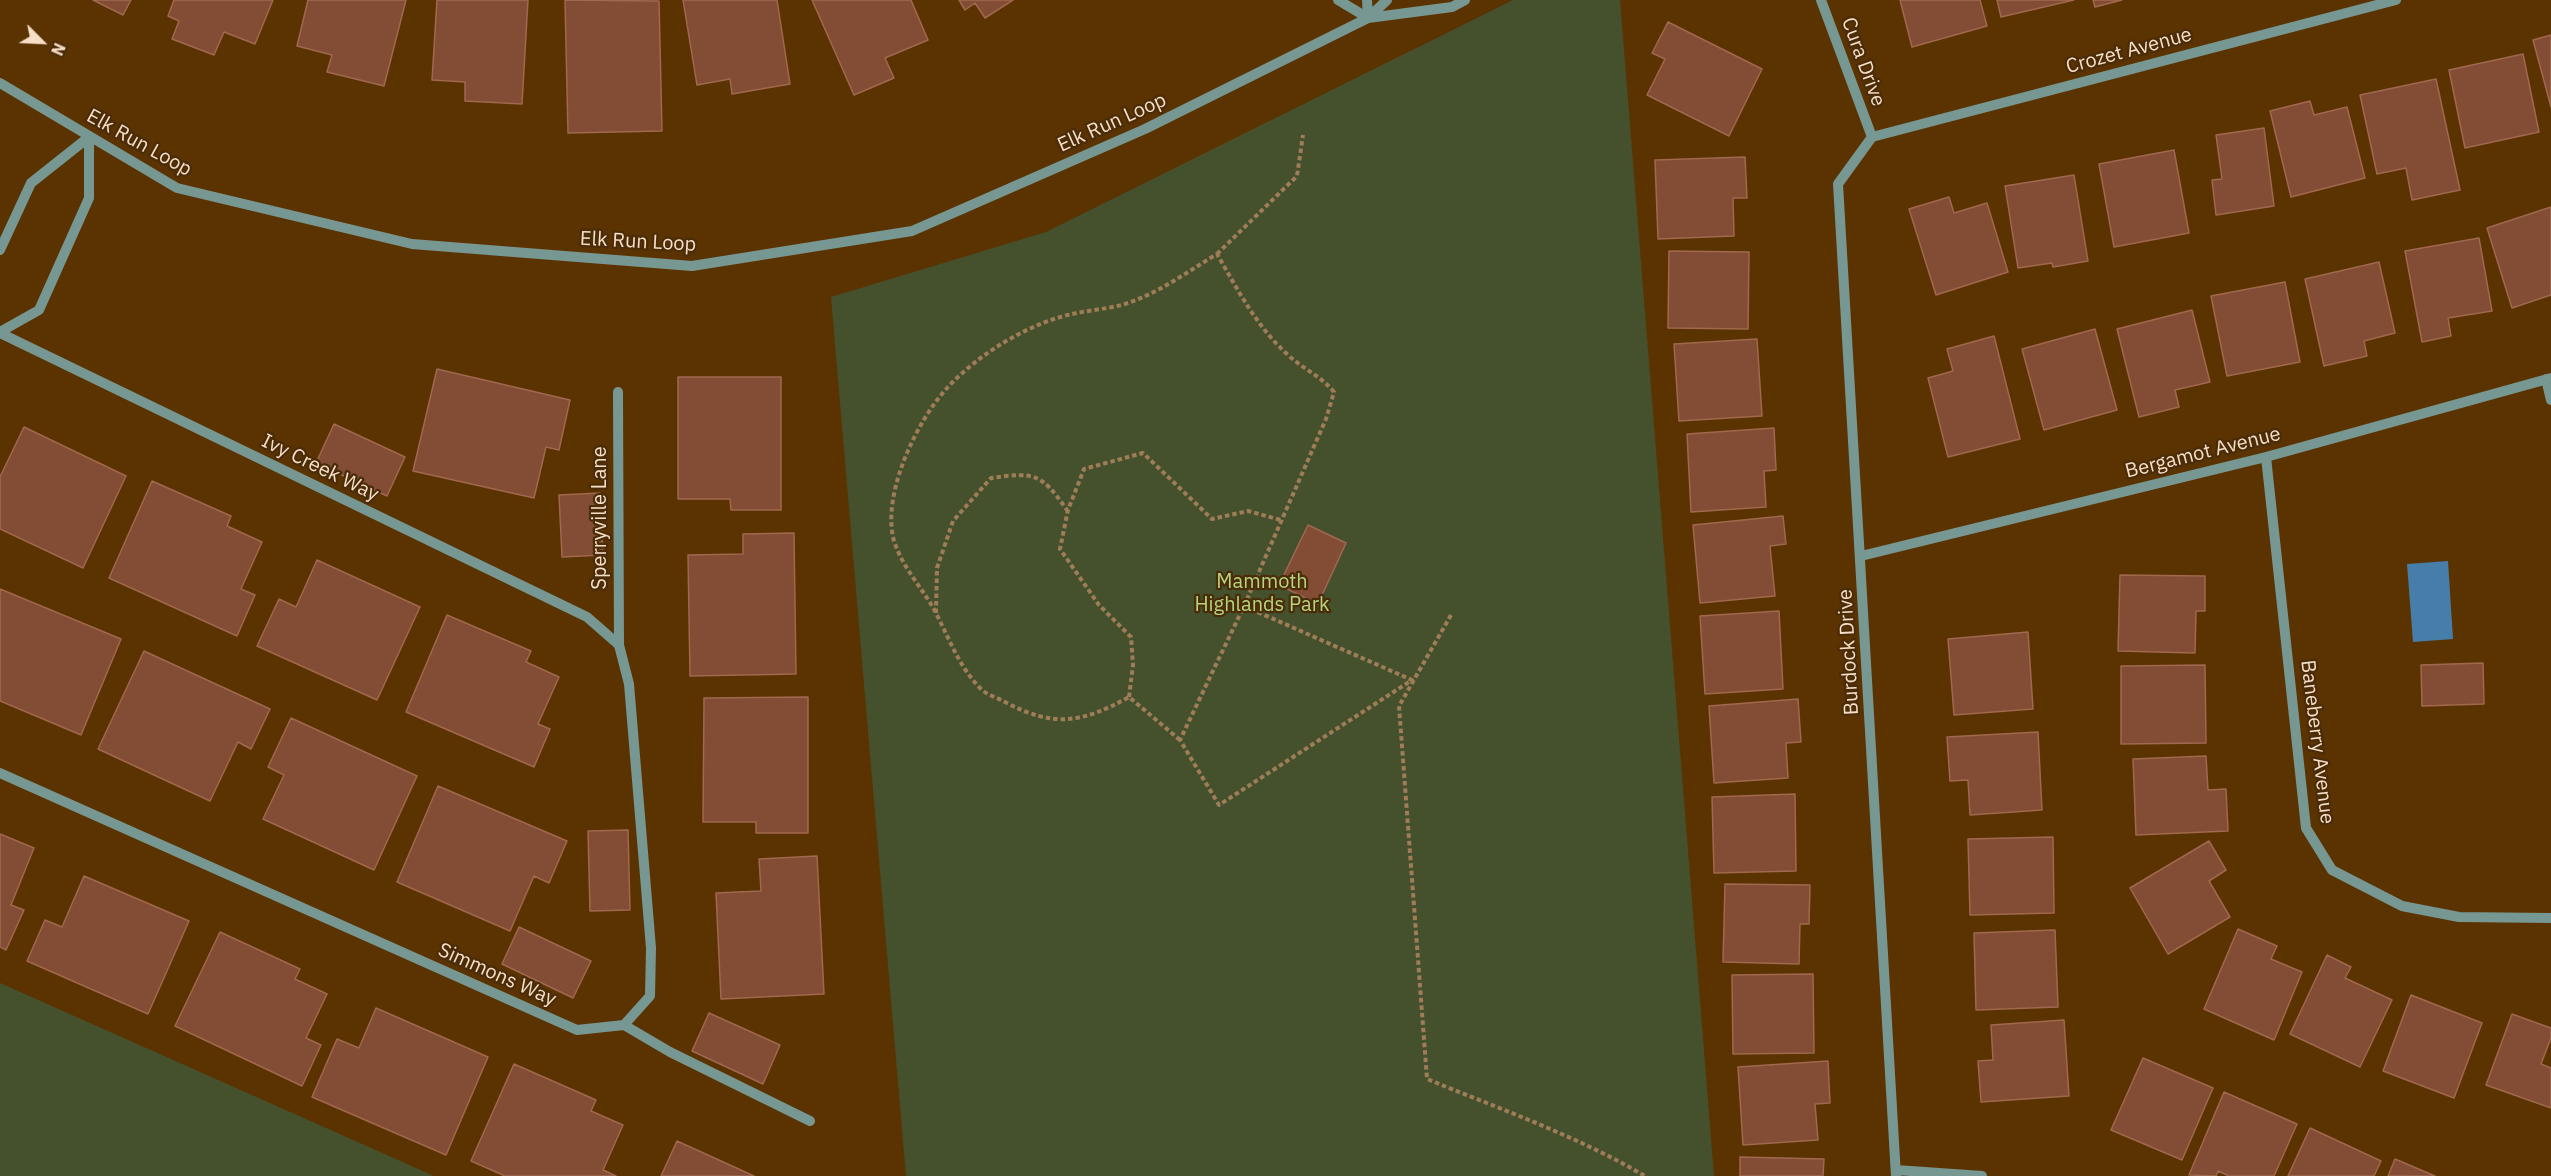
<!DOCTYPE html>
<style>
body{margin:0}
#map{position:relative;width:2551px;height:1176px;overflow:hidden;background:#5b3301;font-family:"IBM Plex Sans",sans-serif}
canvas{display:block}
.north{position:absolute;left:12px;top:12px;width:60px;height:60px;-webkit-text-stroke:4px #4a2c09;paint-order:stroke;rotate:114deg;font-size:16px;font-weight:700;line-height:24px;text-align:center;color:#f6dec7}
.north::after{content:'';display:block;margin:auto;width:21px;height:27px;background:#f6dec7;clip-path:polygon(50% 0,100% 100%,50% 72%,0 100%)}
</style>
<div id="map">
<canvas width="2551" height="1176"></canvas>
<div class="north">N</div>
</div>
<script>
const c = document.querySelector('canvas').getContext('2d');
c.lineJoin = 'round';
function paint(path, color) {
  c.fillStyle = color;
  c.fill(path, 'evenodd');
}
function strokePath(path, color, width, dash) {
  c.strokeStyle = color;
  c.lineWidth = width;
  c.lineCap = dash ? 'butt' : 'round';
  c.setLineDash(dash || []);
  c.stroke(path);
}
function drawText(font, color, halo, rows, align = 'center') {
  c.font = font + ' "IBM Plex Sans",sans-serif';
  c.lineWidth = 4.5;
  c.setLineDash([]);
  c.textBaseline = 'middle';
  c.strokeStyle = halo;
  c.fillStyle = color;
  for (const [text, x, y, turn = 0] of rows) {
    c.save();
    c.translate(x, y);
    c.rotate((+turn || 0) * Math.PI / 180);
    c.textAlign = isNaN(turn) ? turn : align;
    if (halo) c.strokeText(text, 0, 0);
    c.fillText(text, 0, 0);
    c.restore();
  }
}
paint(new Path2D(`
 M1513 0H1620L1714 1176H906L831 297 1046 232Z
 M0 983 434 1176H0Z`), '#45512d');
paint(new Path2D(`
 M2448 561 2453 639 2413 642 2407 564Z`), '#467da9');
const building = new Path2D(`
 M93 0H131L123 15Z
 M174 0H273L255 44 224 32 214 55 172 39 179 21 168 16Z
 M308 0H406L384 86 327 72 332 55 297 46Z
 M437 0H528L522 104 465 101V82L432 80Z
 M565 0 659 1 662 131 568 133Z
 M683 0H777L790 84 732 94 730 79 697 85Z
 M812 0H911L928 40 885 58 894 78 854 95Z
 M959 0H1013L985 18 975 3 965 10Z
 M1900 0H1980L1987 26 1912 47Z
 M1997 0H2074L2001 17Z
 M2093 0H2122L2095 7Z
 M1668 22 1762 69 1729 136 1647 95 1665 59 1652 53Z
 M2551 35V107L2533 40Z
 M2523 54 2539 132 2465 148 2449 70Z
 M2436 79 2460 190 2412 200 2406 168 2377 174 2360 95Z
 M2310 101 2314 115 2347 107 2365 178 2291 197 2270 111Z
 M2264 128 2274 206 2216 215 2212 180 2222 179 2216 135Z
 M2174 150 2189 233 2114 247 2099 164Z
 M1745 157 1747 198H1733L1734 236 1658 239 1655 160Z
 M2074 175 2088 261 2053 267 2052 263 2018 268 2005 186Z
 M1949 197 1954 213 1987 203 2008 272 1936 295 1909 209Z
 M2551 207V295L2512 308 2487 228Z
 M2479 238 2492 311 2448 318 2451 336 2422 342 2405 251Z
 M1669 251 1749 252 1748 329 1668 328Z
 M2379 262 2395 333 2364 341 2367 356 2324 366 2305 279Z
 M2285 282 2300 362 2227 376 2211 296Z
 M2192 310 2210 382 2175 390 2179 407 2139 417 2117 329Z
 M2095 329 2117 410 2044 430 2022 349Z
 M1994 336 2020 439 1948 457 1928 378 1953 371 1947 349Z
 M1757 339 1762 416 1679 421 1674 344Z
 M437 369 570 400 559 450 546 447 534 498 413 471Z
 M678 377H781V510H731L730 499H678Z
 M334 424 405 457 387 496 316 463Z
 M24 427 126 476 83 568 0 529V477Z
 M1774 428 1776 470 1764 471 1766 507 1691 512 1687 434Z
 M152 481 231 516 227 526 262 542 241 589 255 595 237 636 109 578Z
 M600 493 603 555 562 557 559 495Z
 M1783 516 1786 544 1770 546 1775 596 1700 603 1693 525Z
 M1308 525 1346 543 1318 604 1279 585Z
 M794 533 796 674 690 676 688 555 743 554V534Z
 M317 560 420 607 377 700 257 646 279 599 296 607Z
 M2120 575 2205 576V611H2196L2195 653 2118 651Z
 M0 589 121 639 81 735 0 701Z
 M1779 611 1783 689 1705 694 1700 616Z
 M447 615 531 651 526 662 559 677 538 724 550 729 534 767 406 712Z
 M2028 632 2033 709 1954 715 1948 639Z
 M144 651 270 709 251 749 238 742 210 801 98 749Z
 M2483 663 2484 704 2422 706 2421 665Z
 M2205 665 2206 743 2121 744V666Z
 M808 697V833H756V822H703L704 698Z
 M1798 699 1801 742 1786 743 1788 778 1714 783 1709 706Z
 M291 718 417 776 374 870 263 819 284 775 268 767Z
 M2038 732 2042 810 1970 815 1968 780 1950 781 1947 737Z
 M2206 756 2208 790 2226 789 2228 831 2136 835 2133 759Z
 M438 786 567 841 549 883 534 876 510 931 397 882Z
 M1795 794 1796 871 1714 873 1712 797Z
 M628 830 630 910 590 911 588 831Z
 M0 834 34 848 11 905 24 910 6 950 0 947Z
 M2053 837 2054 913 1970 915 1968 839Z
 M2209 841 2226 870 2209 881 2230 917 2168 954 2130 888Z
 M817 856 824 994 721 999 716 893 761 891 759 859Z
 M84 876 189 921 148 1014 27 961 45 920 62 927Z
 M1725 884 1810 885 1809 924H1800L1799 964 1723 962Z
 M519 927 591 961 573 998 502 964Z
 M2238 929 2277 946 2271 959 2302 972 2274 1040 2204 1009Z
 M2055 930 2058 1007 1976 1010 1974 933Z
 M220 932 300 969 295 979 327 994 306 1038 321 1045 302 1086 175 1026Z
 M2327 955 2351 967 2345 978 2392 1000 2360 1067 2290 1034Z
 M1813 974 1814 1053 1733 1054 1732 975Z
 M2411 995 2482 1023 2454 1098 2383 1071Z
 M376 1008 488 1057 446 1155 312 1097 337 1039 359 1048Z
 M709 1013 780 1045 763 1084 692 1051Z
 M2512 1014 2551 1028V1038L2541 1064 2551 1068V1108L2486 1085Z
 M2064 1020 2069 1096 1981 1102 1978 1061 1993 1060 1991 1025Z
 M2143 1058 2213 1088 2182 1160 2111 1130Z
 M1828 1061 1830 1103 1815 1104 1818 1140 1743 1145 1738 1067Z
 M514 1064 596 1100 591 1111 623 1125 603 1170 616 1176H505L471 1161Z
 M2224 1092 2297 1124 2274 1176H2229L2218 1171 2216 1176 2189 1175Z
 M2310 1128 2381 1161 2374 1176H2288Z
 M677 1141 754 1176H661Z
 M1740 1157 1824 1159 1823 1176H1740Z
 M2395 1159 2435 1176H2388Z`);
paint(building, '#824d34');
strokePath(building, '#a0684f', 1.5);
strokePath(new Path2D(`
 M1217 254 1297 176 1303 135
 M1244 606 1412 680 1219 805 1180 740Z
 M936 613 937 568 953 521 991 478C1035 472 1041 473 1067 510
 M1451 615 1399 706 1427 1079C1500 1109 1577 1136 1645 1176
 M1129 697 1133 665 1131 637 1099 605 1060 549 1068 510 1084 469 1143 453 1212 519 1248 511 1281 520
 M1180 740 1129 697C1082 723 1054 728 1005 702 998 698 987 695 981 689 960 668 950 641 937 615 924 589 904 571 894 541 881 495 917 420 948 387 979 354 1027 324 1072 314 1089 310 1108 309 1125 304 1159 293 1187 272 1217 254 1238 290 1256 326 1288 355 1303 369 1321 376 1334 392L1326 419 1244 606`), '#9e7d57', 4, [4.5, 3]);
strokePath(new Path2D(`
 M1338 0 1368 18
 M1367 0 1368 18
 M1821 0 1872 137
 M1368 18 1452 7 1465 0
 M0 83 177 188 412 244 692 266 912 231 1145 129 1368 18 1387 0
 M1872 137 1838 184 1896 1176
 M1872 137 2396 0
 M0 250 31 183 89 137
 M0 332 39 310 89 198V137
 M0 333 587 617 619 645
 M2546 379 2551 400
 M2266 457 2306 828 2332 870 2402 906 2459 917 2551 918
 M1861 556 2266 457 2551 378
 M0 773 577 1030 624 1025 650 996 651 948 629 684 619 645 618 392
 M624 1025 670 1052 810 1121
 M1896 1170 1982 1176`), '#779792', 10);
drawText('20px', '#f6dec7', '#4a2c09', [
 ["Crozet Avenue",2129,51,-15],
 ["Cura Drive",1863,62,70],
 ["Elk Run Loop",1112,123,-24],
 ["Elk Run Loop",139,143,29],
 ["Elk Run Loop",638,242,3],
 ["Bergamot Avenue",2203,453,-14],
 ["Ivy Creek Way",320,468,26],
 ["Sperryville Lane",600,518,-90],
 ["Burdock Drive",1849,652,-93],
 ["Baneberry Avenue",2317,742,83],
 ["Simmons Way",497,975,24]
]);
drawText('20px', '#b5d47b', '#4a2c09', [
 ["Mammoth",1262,582],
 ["Highlands Park",1262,605]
]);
</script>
